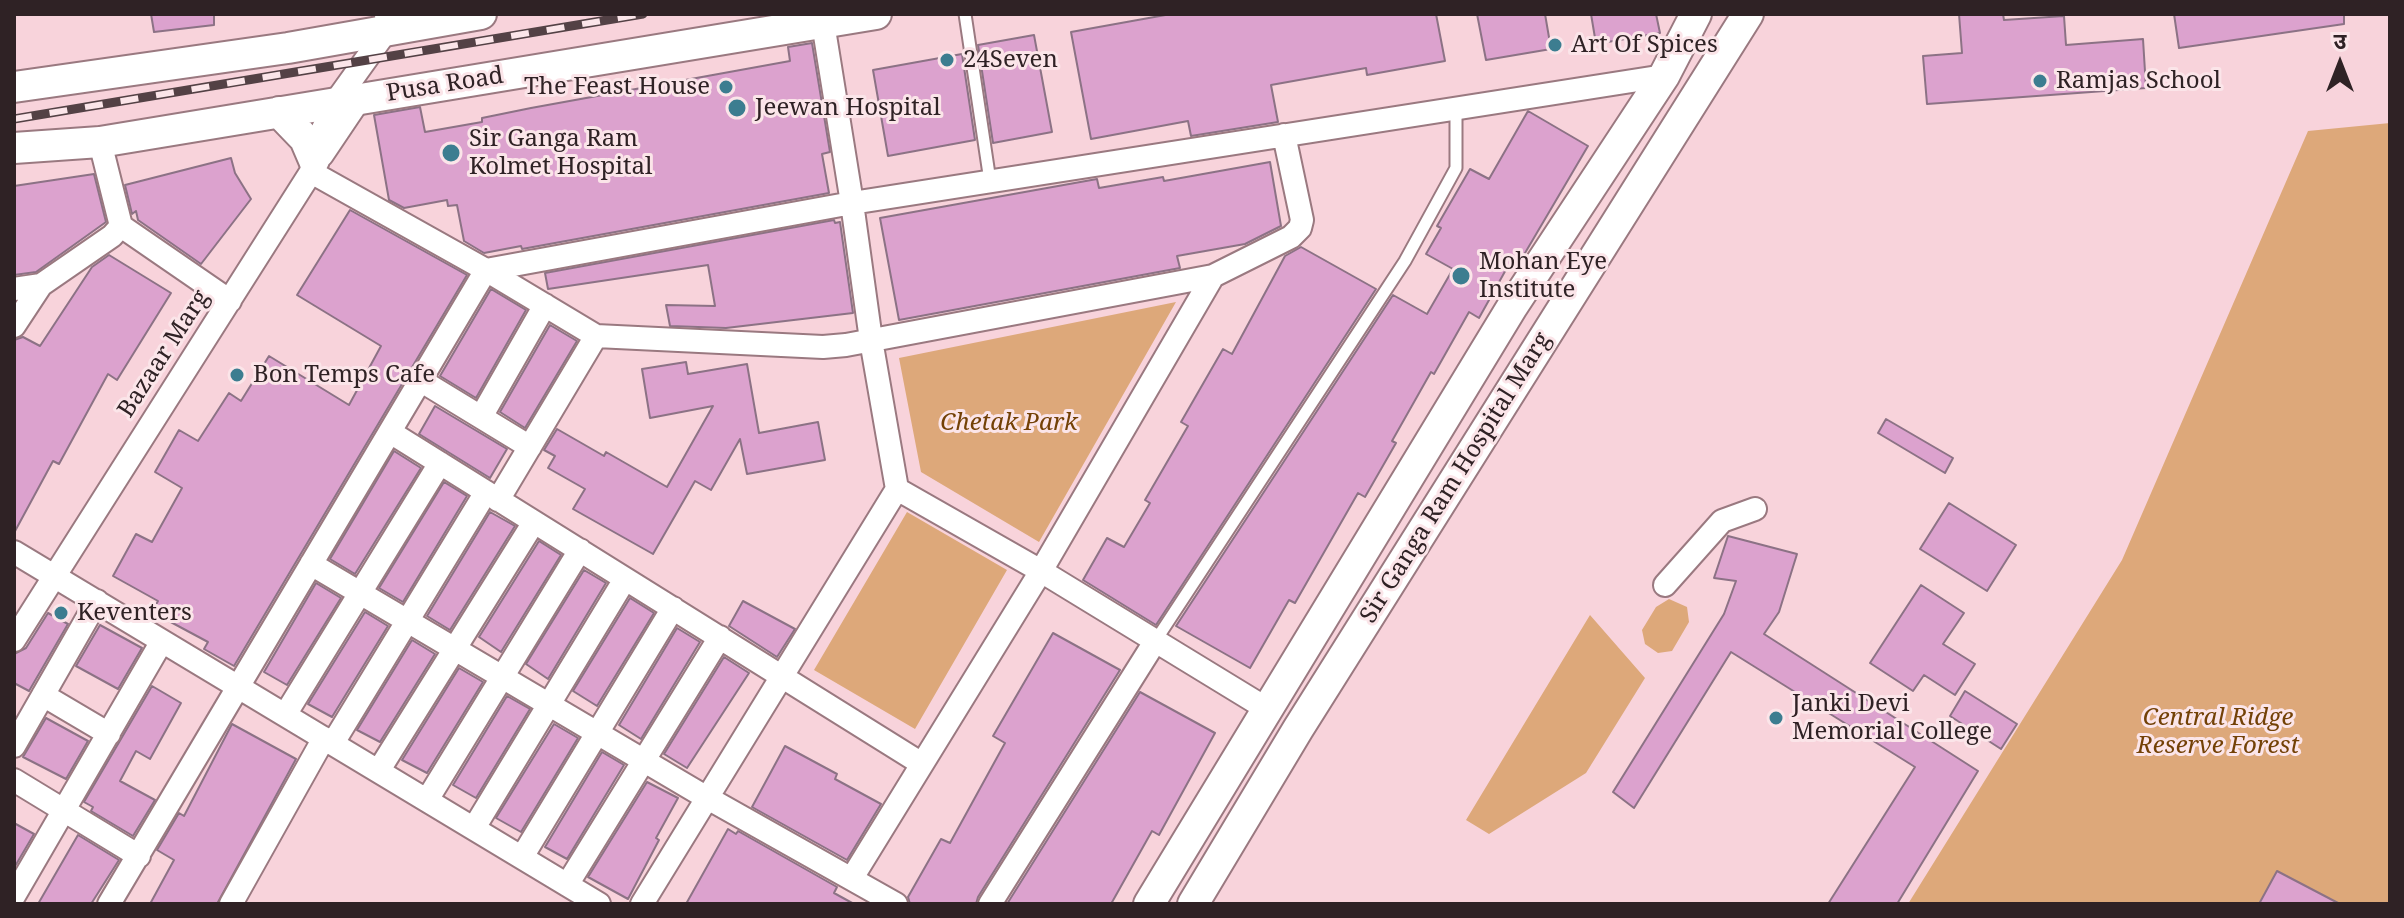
<!DOCTYPE html>
<meta charset="utf-8">
<style>
body{margin:0}
#map{position:relative;width:2404px;height:918px;overflow:hidden;background:#f8d3db;font-family:"Noto Serif","Noto Sans Devanagari",serif}
canvas{display:block}
.frame{position:absolute;inset:0;border:16px solid #2f2225;pointer-events:none}
.north{position:absolute;left:2300px;top:24px;width:80px;height:80px;-webkit-text-stroke:6px #fbe5e9;paint-order:stroke;rotate:0deg;font-size:22px;font-weight:700;line-height:32px;text-align:center;color:#2f2225}
.north::after{content:'';display:block;margin:auto;width:28px;height:36px;background:#2f2225;clip-path:polygon(50% 0,100% 100%,50% 72%,0 100%)}
</style>
<div id="map">
<canvas width="2404" height="918"></canvas>
<div class="frame"></div>
<div class="north">उ</div>
</div>
<script>
const c = document.querySelector('canvas').getContext('2d');
c.lineJoin = 'round';
function paint(path, color) {
  c.fillStyle = color;
  c.fill(path, 'evenodd');
}
function strokePath(path, color, width, dash) {
  c.strokeStyle = color;
  c.lineWidth = width;
  c.lineCap = dash ? 'butt' : 'round';
  c.setLineDash(dash || []);
  c.stroke(path);
}
function drawText(font, color, halo, rows, align = 'center') {
  c.font = font + ' "Noto Serif",serif';
  c.lineWidth = 6;
  c.setLineDash([]);
  c.textBaseline = 'middle';
  c.strokeStyle = halo;
  c.fillStyle = color;
  for (const [text, x, y, turn = 0] of rows) {
    c.save();
    c.translate(x, y);
    c.rotate((+turn || 0) * Math.PI / 180);
    c.textAlign = isNaN(turn) ? turn : align;
    if (halo) c.strokeText(text, 0, 0);
    c.fillText(text, 0, 0);
    c.restore();
  }
}
paint(new Path2D(`
 M2390 123V904H1908L2122 560 2308 131Z
 M1176 302 1039 542 921 472 899 358Z
 M907 512 1007 570 915 729 814 670Z
 M1669 599 1687 607 1689 622 1672 651 1658 653 1645 644 1642 630 1656 607Z
 M1590 615 1645 678 1586 773 1489 834 1466 820Z`), '#dda87a');
const building = new Path2D(`
 M151 14H214V25L154 32Z
 M1171 14H1436L1445 61 1367 75 1366 68 1271 85 1278 122 1191 136 1188 121 1091 139 1071 32Z
 M1477 14H1545L1551 49 1486 60Z
 M1591 14H1656L1660 33 1596 44Z
 M1959 14H2003L2004 20 2064 16 2066 45 2143 39 2146 88 1927 104 1923 56 1962 53Z
 M2174 14H2344V24L2179 48Z
 M1034 35 1052 132 993 143 978 45Z
 M812 43 830 152 822 154 829 193 522 249 521 246 484 253 464 241 457 205 448 206 447 200 404 208 389 200 374 115 420 107 425 132 482 122V118L531 108 790 61 788 47Z
 M962 54 975 140 888 156 873 70Z
 M1528 111 1588 146 1515 270 1508 266 1479 318 1469 312 1434 374 1431 372 1392 441 1396 443 1365 497 1358 493 1295 603 1289 600 1250 668 1176 626 1393 295 1427 314 1453 269 1426 254 1441 228 1437 226 1470 169 1489 179Z
 M231 158 235 173 251 199 201 264 138 220 136 211 132 214 125 185Z
 M1270 162 1281 226 1245 244 1177 256 1180 268 899 320 880 218 1097 179 1099 188 1163 177 1164 181Z
 M94 174 106 222 36 272 14 275V186Z
 M350 210 467 275 234 666 204 649 208 642 152 612 158 601 113 576 136 534 152 542 182 488 155 472 179 430 198 441 229 393 241 401 269 356 349 405 381 346 297 295Z
 M834 220 835 223 840 222 853 313 726 328 670 326 666 305 715 306 708 265 548 289 545 273Z
 M1301 247 1376 289 1156 625 1083 580 1107 538 1124 547 1150 503 1145 500 1188 426 1181 422 1223 349 1232 354 1285 256Z
 M109 255 171 293 117 380 108 374 59 464 53 461 14 533V340L23 337 40 346 92 267Z
 M491 289 526 310 476 398 440 376Z
 M550 325 577 341 525 428 500 412Z
 M686 362 688 374 747 364 759 433 818 422 825 460 747 474 740 439 711 490 695 481 653 554 573 509 585 489 548 468 555 456 544 450 557 429 604 456 606 452 667 487 713 406 650 418 642 369Z
 M435 406 507 449 490 478 419 434Z
 M1886 419 1953 458 1945 473 1878 433Z
 M394 451 421 468 355 574 330 559Z
 M444 482 467 496 403 602 379 588Z
 M1949 503 2016 545 1987 591 1920 549Z
 M490 512 515 526 450 630 427 616Z
 M1728 536 1797 554 1779 612 1764 634 1978 771 1897 904H1828L1915 767 1731 652 1634 808 1613 792 1724 614 1736 581 1714 578Z
 M539 541 561 555 501 652 479 637Z
 M584 570 606 583 548 679 526 664Z
 M316 583 341 598 287 685 264 672Z
 M1921 585 1964 613 1943 644 1975 664 1955 695 1924 675 1913 691 1870 663Z
 M630 598 654 613 597 706 573 691Z
 M743 601 795 629 777 657 729 626Z
 M365 612 388 626 332 717 308 704Z
 M48 613 68 624 29 691 14 683V654L26 648Z
 M100 625 142 648 118 689 76 666Z
 M677 628 700 642 641 739 619 725Z
 M1053 633 1120 670 978 897 976 904H910L908 897 941 839 950 843 1005 743 993 736Z
 M412 640 435 654 380 742 357 730Z
 M724 657 749 673 687 768 664 754Z
 M459 668 483 682 427 773 402 760Z
 M152 686 181 703 150 759 136 751 120 781 155 800 133 836 91 811 93 807 84 802Z
 M1965 691 2017 724 2001 749 1950 716Z
 M1140 692 1215 733 1159 835 1152 831 1111 904H1007Z
 M507 696 530 709 476 798 453 785Z
 M46 718 88 741 66 779 23 757Z
 M232 724 296 759 217 904H150L174 860 157 850 179 813 184 816Z
 M554 724 578 738 521 832 496 818Z
 M785 746 837 774 835 779 881 804 847 860 752 807Z
 M602 752 624 765 567 859 545 847Z
 M647 782 678 798 656 838 659 840 628 899 588 877Z
 M14 823 34 834 14 868Z
 M728 829 736 834 738 831 837 887 834 893 854 904H686Z
 M78 835 119 860 91 904H38Z
 M2277 871 2340 904H2259Z`);
paint(building, '#dca2ce');
strokePath(building, '#8c7285', 2);
const lane = new Path2D(`
 M965 14 990 181
 M1156 640 1405 261 1456 168V108`);
const street = new Path2D(`
 M322 155 359 100
 M311 172 486 270 596 336 823 347 846 345 1213 276 1291 237 1300 228 1302 220 1284 135
 M121 226 230 301
 M14 289 41 285 112 236 121 226 100 142
 M14 326 41 285
 M420 380 530 447
 M481 417 545 305
 M390 432 922 764
 M897 489 1041 571 1267 709
 M498 500 596 336
 M14 552 599 904
 M311 564 697 792 896 904
 M1665 585 1722 521 1755 509
 M14 640 311 172 315 147 334 104 387 30 386 14
 M43 695 109 734
 M285 715 440 463
 M333 743 486 492
 M14 746 97 601
 M379 770 534 522
 M14 780 139 856
 M427 800 580 550
 M474 828 625 579
 M522 857 673 608
 M852 878 1041 571 1213 276
 M567 885 720 637
 M14 896 162 641
 M109 904 486 270 852 203 823 23
 M231 904 324 738
 M642 904 897 489 871 340 852 203 1664 76
 M990 904 1156 640`);
const secondary = new Path2D(`
 M14 87 288 48 481 14
 M279 112 305 139 314 160
 M14 148 100 142 876 14
 M1149 904 1512 307 1664 76 1696 14
 M1193 904 1298 729 1748 14`);
strokePath(lane, '#9a7980', 15);
strokePath(street, '#9a7980', 26);
strokePath(secondary, '#9a7980', 34);
strokePath(lane, '#fff', 11);
strokePath(street, '#fff', 22);
strokePath(secondary, '#fff', 30);
const rail = new Path2D(`
 M14 119 643 14`);
strokePath(rail, '#534145', 9);
strokePath(rail, '#fbe5e9', 6, [18]);
for (const [x, y, r, color] of [
 [1555,45,8,"#3c7d90"],
 [947,60,8,"#3c7d90"],
 [2040,81,8,"#3c7d90"],
 [726,87,8,"#3c7d90"],
 [737,108,10,"#3c7d90"],
 [451,153,10,"#3c7d90"],
 [1461,276,10,"#3c7d90"],
 [237,375,8,"#3c7d90"],
 [61,613,8,"#3c7d90"],
 [1776,718,8,"#3c7d90"]
]) {
  const dot = new Path2D();
  dot.arc(x, y, r, 0, 2 * Math.PI);
  c.fillStyle = color;
  c.fill(dot);
  strokePath(dot, '#fbe5e9', 3);
}
drawText('24px', '#2f2225', '#fbe5e9', [
 ["Art Of Spices",1571,45],
 ["24Seven",963,60],
 ["Ramjas School",2056,81],
 ["The Feast House",710,87,"right"],
 ["Jeewan Hospital",755,108],
 ["Sir Ganga Ram",469,139],
 ["Kolmet Hospital",469,167],
 ["Mohan Eye",1479,262],
 ["Institute",1479,290],
 ["Bon Temps Cafe",253,375],
 ["Keventers",77,613],
 ["Janki Devi",1792,704],
 ["Memorial College",1792,732]
], 'left');
drawText('24px', '#2f2225', '#fbe5e9', [
 ["Pusa Road",445,85,-9],
 ["Bazaar Marg",164,354,-57],
 ["Sir Ganga Ram Hospital Marg",1456,478,-58]
]);
drawText('italic 24px', '#734106', '#fbe5e9', [
 ["Chetak Park",1009,423],
 ["Central Ridge",2218,718],
 ["Reserve Forest",2218,746]
]);
</script>
